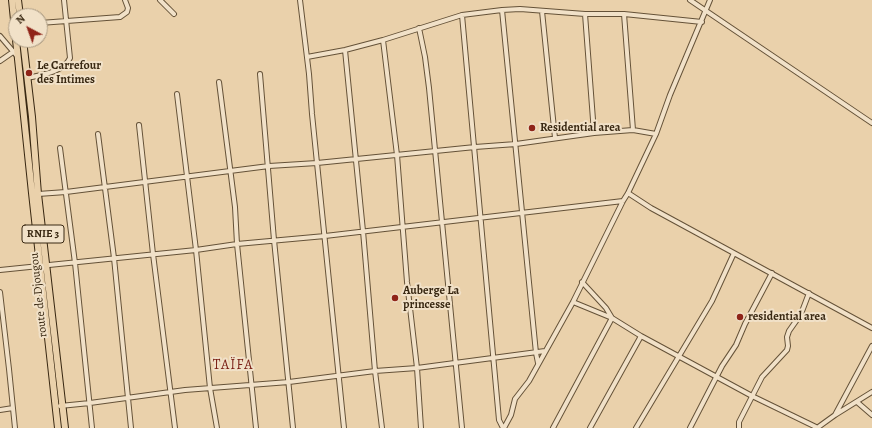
<!DOCTYPE html>
<meta charset="utf-8">
<style>
body{margin:0}
#map{position:relative;width:872px;height:428px;overflow:hidden;background:#ead1ab;font-family:Alegreya,serif}
canvas{display:block}
.north{position:absolute;left:8px;top:8px;width:40px;height:40px;box-sizing:border-box;background:#f1e1c8;border:1px solid #a7977f;border-radius:50%;rotate:319deg;font-size:11px;font-weight:700;line-height:16px;text-align:center;color:#392812}
.north::after{content:'';display:block;margin:auto;width:14px;height:18px;background:#8f2418;clip-path:polygon(50% 0,100% 100%,50% 72%,0 100%)}
</style>
<div id="map">
<canvas width="872" height="428"></canvas>
<div class="north">N</div>
</div>
<script>
const c = document.querySelector('canvas').getContext('2d');
c.lineJoin = 'round';
function strokePath(path, color, width, dash) {
  c.strokeStyle = color;
  c.lineWidth = width;
  c.lineCap = dash ? 'butt' : 'round';
  c.setLineDash(dash || []);
  c.stroke(path);
}
function drawText(font, color, halo, rows, align = 'center') {
  c.font = font + ' Alegreya,serif';
  c.lineWidth = 4;
  c.setLineDash([]);
  c.textBaseline = 'middle';
  c.strokeStyle = halo;
  c.fillStyle = color;
  for (const [text, x, y, turn = 0] of rows) {
    c.save();
    c.translate(x, y);
    c.rotate((+turn || 0) * Math.PI / 180);
    c.textAlign = isNaN(turn) ? turn : align;
    if (halo) c.strokeText(text, 0, 0);
    c.fillText(text, 0, 0);
    c.restore();
  }
}
const minor = new Path2D(`
 M160 0 174 14
 M300 0 309 74 312 114 344 428
 M690 0 872 123
 M502 10 536 353 538 363
 M542 11 555 138
 M585 14 594 133
 M624 14 633 130
 M462 15 499 420 503 428
 M40 23 120 17 127 12 128 8 125 0
 M419 28 425 57 429 88 462 428
 M0 36 17 56
 M345 50 363 231 375 371 382 428
 M307 57 345 50 383 40
 M0 61 13 52
 M260 74 274 240 293 428
 M27 78C41 75 64 72 70 58L64 0
 M219 82 235 207 237 244 256 428
 M177 94 196 250 210 388 217 428
 M139 125 153 254 175 428
 M98 134 114 258 131 428
 M60 148 75 263 92 428
 M628 193 651 208 872 328
 M38 194 66 192 269 166 317 163 475 147 516 144 594 133 633 130 656 134
 M0 270 196 250 237 244 325 236 623 201
 M0 292 9 369 15 428
 M573 302 612 318 641 336 752 396 818 428
 M857 402 872 415
 M60 406 90 403 185 390 289 382 375 371 417 368 545 351
 M0 410 13 408
 M835 415 872 346
 M421 428 417 368 407 282 397 155 383 40 462 15 502 10 520 9 585 14H624L702 22
 M504 428 511 415 515 399 529 381 573 302 623 201 628 193 656 134 670 95 710 0
 M553 428 612 318 606 308 582 282
 M590 428 641 336
 M636 428 712 301 734 253
 M690 428 722 366 736 345 745 324 772 273
 M739 428V422L762 377 787 350 788 346 787 337 789 331 801 314 809 293
 M817 428 835 415 872 392`);
const trunk = new Path2D(`
 M12 0 16 40
 M18 0 20 16
 M16 40 32 193 58 428
 M23 40 32 117 38 194 65 428`);
strokePath(minor, '#655238', 6);
strokePath(trunk, '#392812', 8);
strokePath(minor, '#f1e1c8', 4);
strokePath(trunk, '#ead1ab', 6);
for (const [x, y, r, color] of [
 [29,73,4,"#8f2418"],
 [532,128,4,"#8f2418"],
 [395,298,4,"#8f2418"],
 [740,317,4,"#8f2418"]
]) {
  const dot = new Path2D();
  dot.arc(x, y, r, 0, 2 * Math.PI);
  c.fillStyle = color;
  c.fill(dot);
  strokePath(dot, '#f1e1c8', 1.5);
}
for (const [x, y, w] of [
 [43,234,42]
]) {
  const box = new Path2D();
  box.roundRect(x - w / 2, y - 9, w, 18, 3);
  c.fillStyle = '#f1e1c8';
  c.fill(box);
  strokePath(box, '#392812', 1);
}
drawText('bold 11px', '#392812', null, [
 ["RNIE 3",43,234]
]);
drawText('bold 12px', '#392812', '#f1e1c8', [
 ["Le Carrefour",37,66],
 ["des Intimes",37,80],
 ["Residential area",540,128],
 ["Auberge La",403,291],
 ["princesse",403,305],
 ["residential area",748,317]
], 'left');
drawText('12px', '#392812', '#f1e1c8', [
 ["route de Djougou",39,295,-96]
]);
c.letterSpacing = '1px';
drawText('14px', '#7a1f14', '#f1e1c8', [
 ["TAÏFA",233,366]
]);
c.letterSpacing = '0px';
</script>
